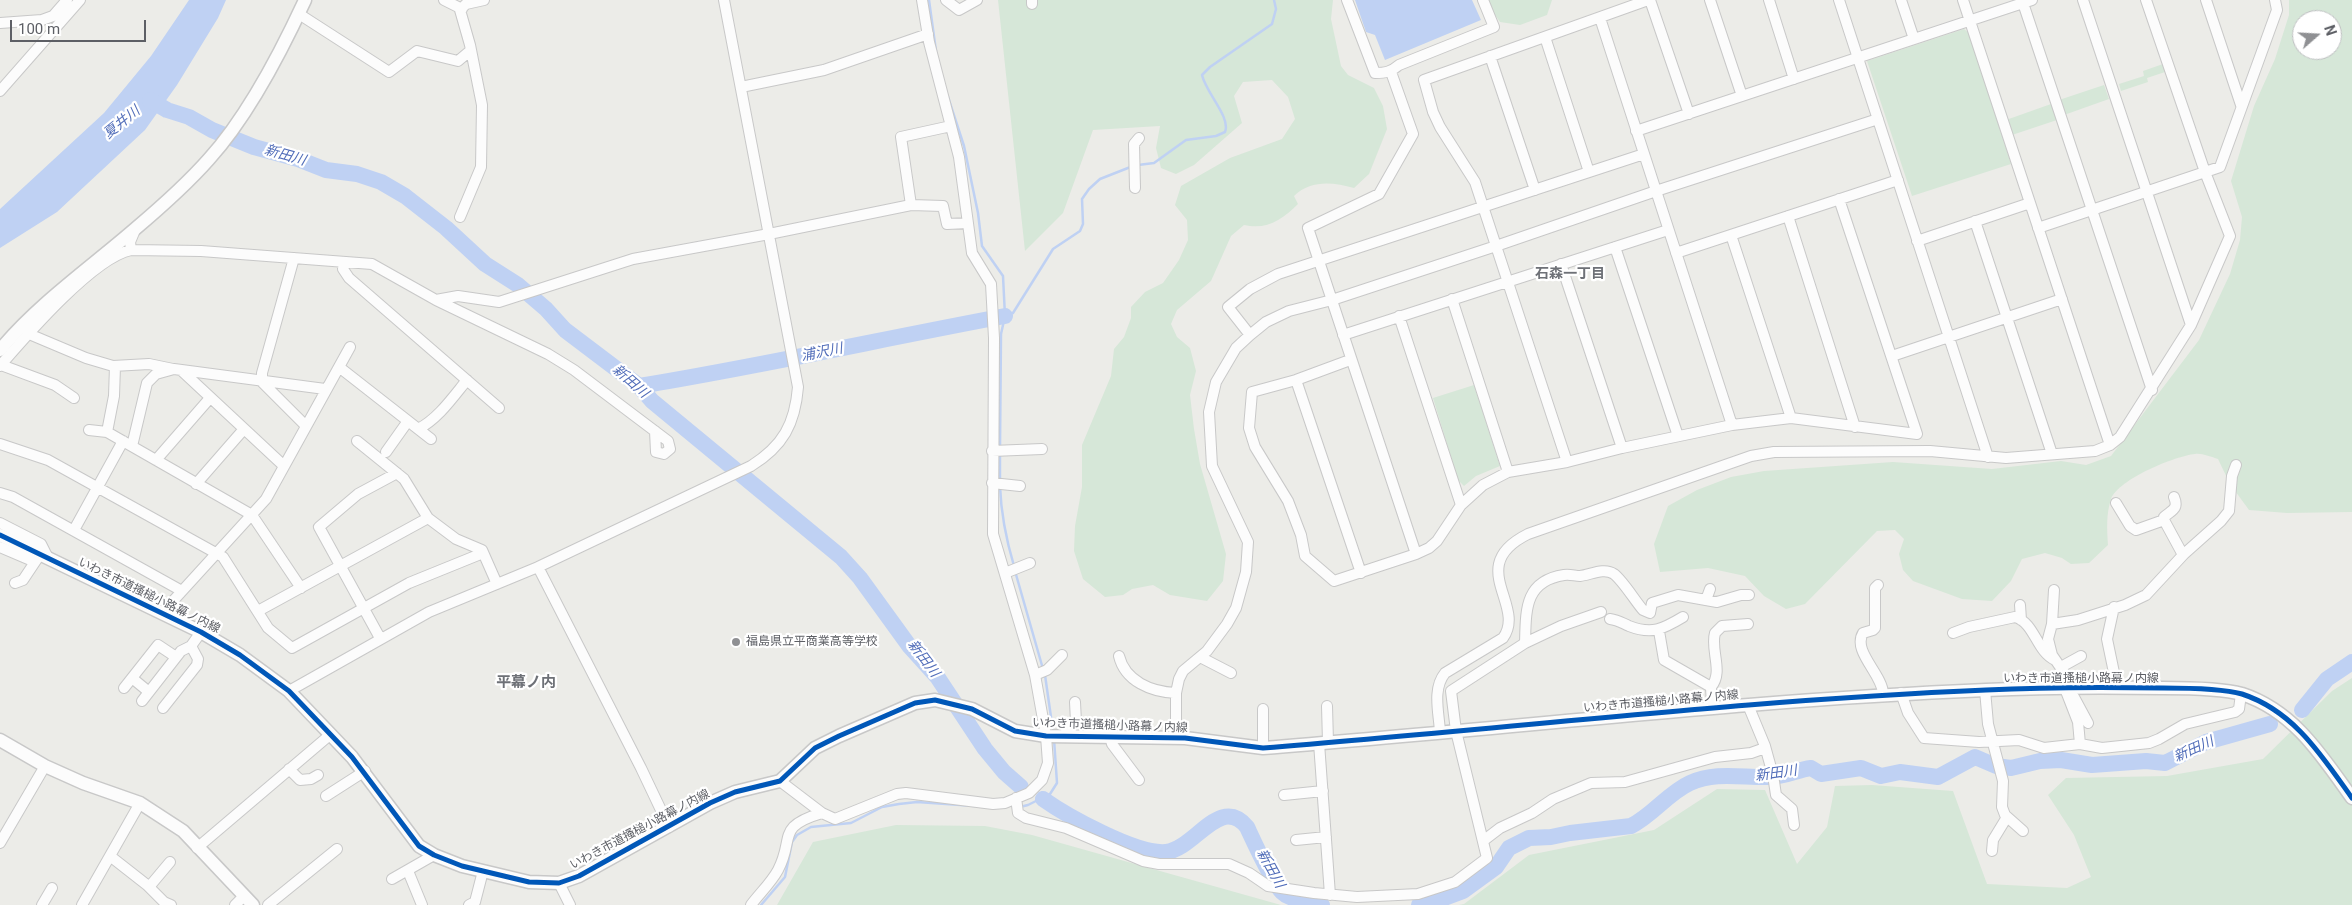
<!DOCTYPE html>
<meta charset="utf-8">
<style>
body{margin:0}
#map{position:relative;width:2352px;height:905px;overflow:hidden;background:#ecece8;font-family:Roboto,sans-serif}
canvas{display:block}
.north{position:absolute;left:2292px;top:10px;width:50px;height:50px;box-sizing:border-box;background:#fff;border:1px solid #bebfc1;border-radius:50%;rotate:71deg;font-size:14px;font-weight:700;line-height:20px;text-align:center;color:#5d5f65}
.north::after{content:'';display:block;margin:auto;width:18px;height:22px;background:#8f9093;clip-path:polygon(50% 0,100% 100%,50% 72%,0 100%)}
.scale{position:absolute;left:10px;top:20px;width:136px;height:22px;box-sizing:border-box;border:2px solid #5d5f65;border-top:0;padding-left:6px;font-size:15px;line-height:18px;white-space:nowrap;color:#5d5f65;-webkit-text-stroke:4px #fff;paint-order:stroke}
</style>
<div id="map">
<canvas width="2352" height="905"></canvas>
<div class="north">N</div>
<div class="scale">100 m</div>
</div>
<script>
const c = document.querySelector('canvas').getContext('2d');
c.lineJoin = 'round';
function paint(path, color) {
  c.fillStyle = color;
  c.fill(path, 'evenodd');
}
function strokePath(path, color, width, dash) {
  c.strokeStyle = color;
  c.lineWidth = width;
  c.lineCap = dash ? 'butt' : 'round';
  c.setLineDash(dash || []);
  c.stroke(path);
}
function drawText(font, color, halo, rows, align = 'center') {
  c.font = font + ' Roboto,"Noto Sans JP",sans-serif';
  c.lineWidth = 4.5;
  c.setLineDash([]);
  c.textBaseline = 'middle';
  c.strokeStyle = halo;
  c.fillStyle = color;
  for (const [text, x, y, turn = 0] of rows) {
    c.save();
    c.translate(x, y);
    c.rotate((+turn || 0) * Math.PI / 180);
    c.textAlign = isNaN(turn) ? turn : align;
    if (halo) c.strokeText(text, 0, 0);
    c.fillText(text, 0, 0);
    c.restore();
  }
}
paint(new Path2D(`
 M998 0H1333L1331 19 1341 66 1348 75 1374 88 1383 106 1387 129 1369 174 1354 188C1332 182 1311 180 1294 196L1298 204C1282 220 1267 230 1244 225L1231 236 1211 281 1177 310 1171 324 1177 337 1190 348 1196 371 1190 395 1194 429 1200 464 1226 554 1223 581 1207 601 1170 595 1153 585 1132 589 1123 595 1105 597 1083 579 1074 551 1075 526 1082 487V445L1111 376 1114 349 1124 337 1131 318V307L1145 292 1163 283 1179 260 1188 240 1187 220 1175 205 1181 186 1230 158 1282 139 1295 119 1288 97 1272 80 1243 82 1234 96 1242 123 1194 165 1176 174 1161 168 1156 148 1160 126 1093 130 1063 213 1025 251Z
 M1484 0H1552L1547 15 1520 25 1500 22Z
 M2289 0H2352V512L2287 513 2249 510 2230 484 2218 459C2211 457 2202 453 2195 454 2175 456 2119 479 2111 499 2106 514 2107 530 2108 545L2089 563 2071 564 2062 558 2045 553 2022 559 2011 581 1992 601 1962 599 1913 581 1903 570 1899 554 1904 539 1895 530 1877 531 1805 604 1786 609 1764 596 1745 576 1708 568 1660 572 1654 544 1668 506 1697 490 1731 477 1764 471 1893 462 1992 469 2061 461 2086 465 2111 456 2199 340 2230 274 2240 240 2242 217 2231 181 2254 106 2275 59 2289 15ZM2302 20H2332V50H2302Z
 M1964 29 1969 33 2011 164 1912 196 1867 61Z
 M2163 64 2165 72 2147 78 2148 82 2121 91 2119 84 2144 76 2143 71Z
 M2104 85 2109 99 2064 115 2059 100Z
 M2051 104 2057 120 2012 135 2006 120Z
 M1474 385 1500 466 1476 476 1464 486 1458 480 1433 398Z
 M2352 678V905H1459L1464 904 1529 855 1654 830 1717 789 1765 790 1797 864 1827 827 1835 786 1872 785 1953 791 1987 884 2067 888 2091 877 2074 835 2048 795 2066 778 2167 776 2263 759 2332 691Z
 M896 825 985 826 1032 835 1281 905H777L813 842Z`), '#d6e7d8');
paint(new Path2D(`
 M189 0H226L218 18 177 85 145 130 57 212 0 248V209L104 113 151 56Z
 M1355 0H1472L1481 20 1385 60 1375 35 1366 32Z`), '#bfd1f3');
strokePath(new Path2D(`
 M929 0 936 51
 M948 97 964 146 978 213 982 246 1003 276 1005 316 1001 334 1000 448
 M1138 165 1154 163 1186 140 1216 136 1225 132C1231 117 1206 93 1202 75L1210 67 1272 24 1276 9 1274 0
 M1005 316 1013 313 1053 249 1080 231 1083 224 1082 199 1089 189 1100 179 1133 166
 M1000 480V453
 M1000 486C1001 514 1006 539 1014 566
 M1015 571 1043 669
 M1045 675 1053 731
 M1020 807 1028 805 1050 794 1057 783 1054 739
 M761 905 785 877 792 842 797 835 811 827 851 823 882 807 899 804 917 802 975 806`), '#bfd1f3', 2.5);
strokePath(new Path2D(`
 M150 100 167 110 189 117 212 130 254 147 298 159 326 170 357 174 381 182 405 196 446 228 485 264 518 285 546 309 565 330 639 386 652 401 841 557 860 578 910 647 938 678 985 749 1004 772 1021 787
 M639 386C761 366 882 339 1005 316
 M2302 710 2327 679 2352 662
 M1043 799C1067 816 1137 855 1166 852 1195 849 1220 794 1247 827 1254 842 1272 882 1282 892 1292 902 1310 899 1322 905
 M1419 905 1431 903 1463 891 1496 867 1509 848 1529 838 1551 837 1570 833 1631 826C1653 815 1668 793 1690 783 1716 771 1743 778 1770 777 1785 777 1797 770 1811 768L1821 774 1861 768 1881 776 1900 772 1938 777 1975 757 1996 766 2011 768 2040 761 2061 760 2092 765 2146 761 2165 763 2206 742 2270 724`), '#bfd1f3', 16);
const minor = new Path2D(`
 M444 0 462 9
 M946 0 959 10 977 0
 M1032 0V4
 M1347 0 1375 73C1385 73 1391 72 1399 65L1494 27 1483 0
 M1650 0 1689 114
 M1710 0 1742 96
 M1769 0 1794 79
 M1839 0 1988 457
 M1901 0 1914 39
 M1963 0 2110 445
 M2022 0 2152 390
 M2083 0 2191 325
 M2206 0 2241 105
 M299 14 389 72 417 51 458 61 471 50
 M1600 18 1732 425
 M0 23 42 20 53 16 67 0
 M1545 37 1589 172
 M1490 56 1535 190
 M1391 72 1413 134 1379 194 1308 228 1416 554
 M741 87 824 70 928 34
 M0 91 80 0
 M1636 131 2032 0
 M1135 188 1134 144 1139 138
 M911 205 901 137 951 126
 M1788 216 1855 427
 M460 217 481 167 482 105 470 45 460 10 466 4 484 0
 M1975 221 2052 454
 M2038 228 2220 167 2277 10 2275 0
 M135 230 130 242 131 250 201 251 372 264 436 300 458 296 499 302 633 259 769 234 911 205 943 206 947 224 968 223
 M1731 235 1791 418
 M1917 241 2030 203
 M1615 247 1678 436
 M1676 253 1898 180
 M294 258 262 373V382L306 426
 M344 263 343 269 349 278 499 408
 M1561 264 1622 448
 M1452 299 1508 472
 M436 300 548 354 574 370 664 438 668 441 670 449 664 454 656 452 655 431
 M1399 316 1461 505
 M29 334 86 358 113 366 149 364 173 369
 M1250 335 1228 307 1250 289 1278 274 1644 154
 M1343 335 1668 230
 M1892 356 2062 299
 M1350 360 1296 380 1252 392 1249 428 1255 447 1288 501 1301 535 1305 556 1334 581 1416 554 1429 548 1437 541 1461 505 1483 485 1508 472 1567 462 1622 448 1732 425 1791 418 1917 434 1839 199
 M1 365 55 385 74 398
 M0 366C26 336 93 258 131 250
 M339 367 431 439
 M181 370 284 466
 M1296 380 1361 573
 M418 429C438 419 453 397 467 380
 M89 430 107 432 252 515 301 588
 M107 432 114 396 115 366
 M357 441 404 479 428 518 456 539 482 550 497 584
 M0 444 48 460 223 557 268 628 292 648 409 583 483 553
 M132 446 147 383 156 374 174 369 325 389
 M992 451 1042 449
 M386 452 408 421
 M156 460 210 398
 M1567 462 1475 182 1440 127 1433 112 1424 80 1648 0
 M992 483 1020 486
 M196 484 244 429
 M0 493 13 497 182 591
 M2174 497C2179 509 2172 510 2164 517V520L2183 555
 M2116 503 2130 526 2136 530 2164 520
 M0 523 41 544 47 556
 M74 530 123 441
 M0 547 35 562
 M538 567 641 768 669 827
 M1005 573 1030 563
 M15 583 23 580 41 553
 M1878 585 1875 588V628L1873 630 1863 633C1852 651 1882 674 1883 693
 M2054 590 2052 624 2048 639 2052 655 2065 674 2067 687
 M1706 600 1710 589
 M2020 605 2021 620
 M2114 607 2107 639 2117 687
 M258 611 428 518
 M162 613 266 499 350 347
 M1610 619C1618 620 1622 623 1629 626 1652 635 1663 629 1683 617
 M2052 624 2078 620 2125 605 2146 595 2184 554 2221 521 2229 511 2232 476 2236 465
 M1659 631 1664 660 1711 687
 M1953 633 1969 627 2015 617C2035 623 2036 651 2055 660
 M380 638 319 527 358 494 397 473
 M1525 643C1526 611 1524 581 1564 575 1570 574 1575 576 1580 576 1590 575 1604 567 1614 574 1624 582 1635 601 1643 610L1650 613 1652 603 1678 595 1717 602 1741 595H1749
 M1119 656C1125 681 1151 692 1176 693
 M1200 657 1231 673
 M2061 667 2081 656
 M1035 675 1047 670 1062 655
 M132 678 149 692
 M2064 686 2078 722 2080 744
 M124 688 158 645 176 657
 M1985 690 1988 724 2003 781 2002 807 2005 815 2023 831
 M289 691 429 612 538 567 751 466C783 446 795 424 798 387L724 0
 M1901 693 1908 713 1924 738 1979 742 2019 740 2044 748 2080 744 2102 748 2149 743 2159 739 2185 724 2235 712 2239 709 2241 694
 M2074 697 2088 723
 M142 701 181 651 191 646 201 632
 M1748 705 1765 746 1773 775 1776 795 1792 809 1794 825
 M1327 706 1328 742
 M163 708 197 665 198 659 191 646
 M1712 708 1711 687C1724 672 1710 650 1715 633L1722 626 1748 624
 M1263 709V748
 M1440 732C1439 713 1432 689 1445 673L1503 638C1527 605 1464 566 1528 534L1751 456 1774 452 1930 451 2006 458 2095 451 2110 445 2120 437 2191 325 2230 236 2205 172 2146 0
 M1063 736 1076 722 1075 702
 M1110 737 1112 744 1139 780
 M1176 738V693L1179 679 1183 671 1207 651 1227 624 1236 608 1246 572 1248 542 1212 466 1209 412 1216 382 1236 348 1250 335 1266 322 1289 311 1332 300 1496 246 1656 191 1878 119
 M1319 743 1330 895
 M289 769 300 780 311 779 318 775
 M780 781 822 813
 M1284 795 1323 791
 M326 796 365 771
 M1016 798 1018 813 1026 818 1066 828 1143 861 1159 864H1229L1249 873 1268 886 1314 893 1357 897 1418 894 1455 882 1487 858 1456 731 1451 691 1525 643 1561 626 1601 612
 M1296 840 1326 837
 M1483 841 1500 828 1532 813 1553 799 1591 783 1625 782 1715 757 1751 753 1765 748
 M0 843 45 766
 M197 848 331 734
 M1992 851 1993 840 2007 817
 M110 856 147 885 164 902 171 905
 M408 871 422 905
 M392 879 434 855
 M559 883 570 905
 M149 887 170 862
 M42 905 52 888
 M82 905 140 803
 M235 905 244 896
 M268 905 337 849
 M469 905 475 902 483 871
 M751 905C759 894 771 883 778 870 795 838 775 827 822 813L835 819 897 794 906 793 993 804 1005 803 1029 793 1042 780 1048 763 1046 736 1035 675 993 534 994 338 991 284 972 253 959 157 929 42 922 0`);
const tertiary = new Path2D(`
 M0 350C38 304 90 268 135 229 161 207 187 184 209 159 248 116 281 52 305 0
 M0 535 201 632 240 655 289 691 352 757 419 846 434 855 462 866 529 882 559 883 579 876 710 803 735 792 780 781 815 748 839 736 915 703 935 700 972 709 1015 731 1046 736 1185 738 1263 748C1504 729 1744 700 1986 690 2045 687 2103 687 2163 688 2183 688 2224 689 2242 694 2294 711 2322 756 2352 798
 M0 740 45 766 83 783 140 803 183 831 253 905`);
strokePath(minor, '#c8c8c8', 12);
strokePath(tertiary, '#c8c8c8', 15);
strokePath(minor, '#fcfcfc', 10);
strokePath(tertiary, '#fcfcfc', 12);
strokePath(new Path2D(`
 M0 535 201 632 240 655 289 691 352 757 419 846 434 855 462 866 529 882 559 883 579 876 710 803 735 792 780 781 815 748 839 736 915 703 935 700 972 709 1015 731 1046 736 1185 738 1263 748C1504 729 1744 700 1986 690 2045 687 2103 687 2163 688 2183 688 2224 689 2242 694 2294 711 2322 756 2352 798`), '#0057b8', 5);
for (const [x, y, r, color] of [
 [736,642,5,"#8f9093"]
]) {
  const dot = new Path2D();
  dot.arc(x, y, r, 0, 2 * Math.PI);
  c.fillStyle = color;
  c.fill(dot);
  strokePath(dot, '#fff', 2);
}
drawText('12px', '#5d5f65', '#fff', [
 ["いわき市道搔槌小路幕ノ内線",149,596,26],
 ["いわき市道搔槌小路幕ノ内線",2081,679],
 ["いわき市道搔槌小路幕ノ内線",1661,702,-5],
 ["いわき市道搔槌小路幕ノ内線",1110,726,2],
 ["いわき市道搔槌小路幕ノ内線",640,830,-28]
]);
drawText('12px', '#5d5f65', '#fff', [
 ["福島県立平商業高等学校",746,642]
], 'left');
drawText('italic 14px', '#516db9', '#fff', [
 ["夏井川",122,123,-39],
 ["新田川",285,156,16],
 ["浦沢川",822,353,-11],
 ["新田川",630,382,41],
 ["新田川",923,659,53],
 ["新田川",2194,750,-24],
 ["新田川",1776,774,-8],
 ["新田川",1270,869,61]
]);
drawText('bold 14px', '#6e7177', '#fff', [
 ["石森一丁目",1570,274]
]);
drawText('bold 15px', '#6e7177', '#fff', [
 ["平幕ノ内",526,683]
]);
</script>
